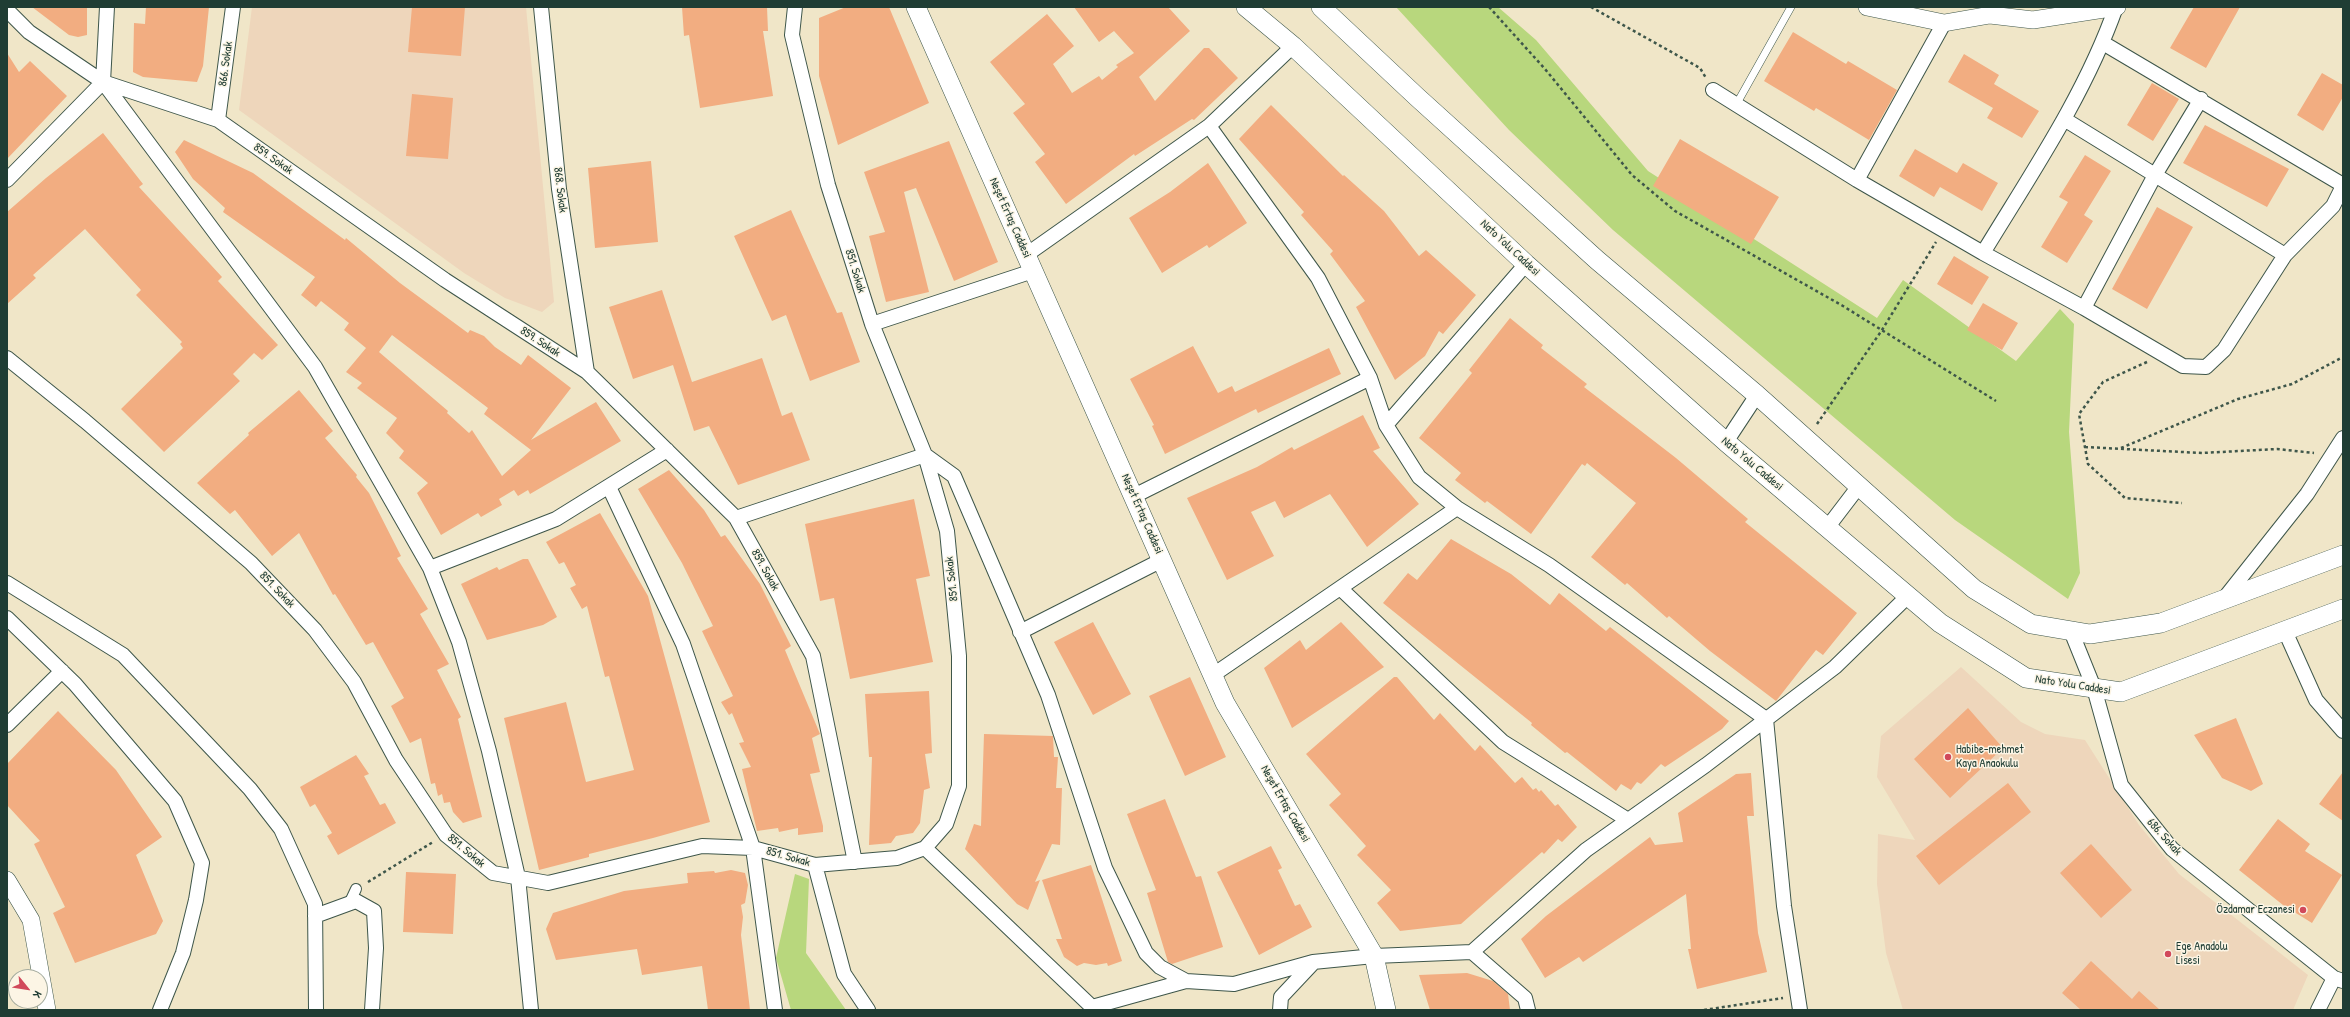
<!DOCTYPE html>
<meta charset="utf-8">
<style>
body{margin:0}
#map{position:relative;width:2350px;height:1017px;overflow:hidden;background:#f0e6c8;font-family:"Patrick Hand",sans-serif}
canvas{display:block}
.frame{position:absolute;inset:0;border:8px solid #1f3d34;pointer-events:none}
.north{position:absolute;left:8px;top:969px;width:40px;height:40px;box-sizing:border-box;background:#fcf5e5;border:1px solid #a4ab9e;border-radius:50%;rotate:120deg;font-size:11px;font-weight:700;line-height:16px;text-align:center;color:#1f3d34}
.north::after{content:'';display:block;margin:auto;width:14px;height:18px;background:#d1495b;clip-path:polygon(50% 0,100% 100%,50% 72%,0 100%)}
</style>
<div id="map">
<canvas width="2350" height="1017"></canvas>
<div class="frame"></div>
<div class="north">K</div>
</div>
<script>
const c = document.querySelector('canvas').getContext('2d');
c.lineJoin = 'round';
function paint(path, color) {
  c.fillStyle = color;
  c.fill(path, 'evenodd');
}
function strokePath(path, color, width, dash) {
  c.strokeStyle = color;
  c.lineWidth = width;
  c.lineCap = dash ? 'butt' : 'round';
  c.setLineDash(dash || []);
  c.stroke(path);
}
function drawText(font, color, halo, rows, align = 'center') {
  c.font = font + ' "Patrick Hand",sans-serif';
  c.lineWidth = 3;
  c.setLineDash([]);
  c.textBaseline = 'middle';
  c.strokeStyle = halo;
  c.fillStyle = color;
  for (const [text, x, y, turn = 0] of rows) {
    c.save();
    c.translate(x, y);
    c.rotate((+turn || 0) * Math.PI / 180);
    c.textAlign = isNaN(turn) ? turn : align;
    if (halo) c.strokeText(text, 0, 0);
    c.fillText(text, 0, 0);
    c.restore();
  }
}
paint(new Path2D(`
 M252 7H526L554 302 542 312 505 298 464 273 239 110Z
 M1961 667 2021 722 2045 734 2085 740 2139 825 2179 874 2308 975 2293 1010H1903L1886 953 1877 884 1878 834 1915 840 1877 777 1881 736Z`), '#eed6bb');
paint(new Path2D(`
 M1396 7H1498L1536 40 1648 171 1877 318 1903 280 2016 361 2060 309 2074 324 2069 432 2080 573 2068 599 1955 520 1613 230 1509 130Z
 M795 874 809 879 806 953 846 1010H791L776 958Z`), '#b8d77d');
paint(new Path2D(`
 M32 7H87V35L78 37 69 35Z
 M146 7H209L203 66 197 82 143 77 133 72 134 23 145 24Z
 M412 7H465L461 56 408 52Z
 M682 7H767L768 31H763L773 96 700 108 689 35 684 36Z
 M846 7H889L929 103 838 145 819 76V18Z
 M1074 7H1168L1190 31 1139 77 1155 101 1204 48H1209L1238 78 1194 120 1192 119 1135 156 1134 154 1066 204 1035 162 1045 154 1013 113 1025 104 990 62 1047 14 1074 46 1053 64 1072 93 1099 76 1102 80 1118 67 1116 65 1134 53 1114 31 1099 42Z
 M2194 7H2240L2206 68 2170 48Z
 M1793 32 1846 64 1848 61 1897 90 1869 140 1816 108 1814 111 1764 81Z
 M7 53 19 72 30 61 67 96 7 159Z
 M1964 54 1999 75 1994 84 2039 111 2022 138 1987 118 1993 108 1948 82Z
 M2322 73 2343 85V97L2323 131 2297 115Z
 M2152 83 2179 99 2153 141 2127 125Z
 M412 94 453 98 448 159 406 156Z
 M1271 105 1343 176 1344 175 1384 211 1419 256 1426 250 1476 295 1443 334 1439 331 1425 356 1395 380 1356 307 1365 301 1330 254 1333 251 1301 215 1304 212 1239 139Z
 M2205 125 2289 169 2267 207 2183 163Z
 M103 133 143 184 139 187 222 277 218 281 278 345 262 360 254 353 233 374 240 381 164 452 121 409 183 348 180 344 182 342 136 295 141 290 85 229 33 275 36 278 7 304V212L46 178Z
 M1680 139 1779 197 1751 244 1653 186Z
 M184 140 253 173 345 240 346 238 400 283 468 333 470 330 484 336 495 347 521 365 528 355 571 388 531 440 596 402 621 441 530 494 528 490 518 496 514 490 499 499 502 505 481 517 478 513 441 535 417 493 428 483 399 458 404 451 386 433 397 418 357 388 362 383 346 372 366 348 344 330 349 323 321 301 316 307 301 295 315 277 223 212 225 208 193 179 175 152ZM392 335 488 408 484 414 531 450 502 476 472 430 469 433 447 413 448 411 379 352Z
 M949 141 998 262 954 281 916 188 904 192 929 292 886 302 869 236 885 232 864 172Z
 M1915 149 1957 173 1963 163 1998 183 1982 211 1940 187 1934 197 1899 176Z
 M2085 155 2111 171 2084 215 2093 221 2067 263 2041 247 2068 202 2059 197Z
 M651 161 658 242 595 248 588 168Z
 M1208 163 1247 223 1209 248 1207 245 1162 273 1129 218 1170 192Z
 M2157 207 2193 227 2147 309 2112 289Z
 M791 210 837 313 842 312 860 362 810 381 786 315 772 321 734 236Z
 M1954 256 1989 277 1972 305 1937 284Z
 M662 290 692 382 762 358 782 416 792 412 810 460 738 485 709 426 694 431 673 365 633 379 609 307Z
 M1983 303 2018 323 2002 350 1967 330Z
 M1510 318 1543 345 1541 348 1587 384 1584 387 1676 458 1748 519 1745 522 1857 613 1823 655 1816 650 1776 701 1710 651 1669 616 1667 618 1627 583 1625 585 1591 557 1636 503 1587 463 1585 466 1582 464 1531 534 1487 501 1485 503 1455 480 1461 473 1419 438 1472 373 1469 370Z
 M1193 346 1218 393 1232 386 1235 392 1329 348 1341 374 1258 413 1256 409 1165 454 1152 426 1154 425 1130 379Z
 M299 390 333 431 325 438 357 475 356 477 369 493 401 556 397 558 428 609 420 614 449 664 437 670 461 717 458 719 482 817 463 823 453 812 450 802 444 803 442 794 438 796 435 783 431 784 421 738 410 743 391 706 404 698 373 642 366 645 335 594 333 595 299 533 272 556 235 510 230 514 197 483 249 435 248 433Z
 M1363 415 1380 448 1373 451 1419 504 1367 547 1330 494 1284 518 1275 501 1251 512 1274 556 1227 580 1187 498 1257 467 1292 447 1294 450Z
 M669 470 704 510 721 537 725 535 760 584 791 646 785 650 820 734 812 738 820 772 810 774 823 826V832L798 835V828L779 832 778 828 757 831 742 769 751 767 739 743 744 742 732 713 729 715 721 702 733 696 702 631 713 626 682 563 638 489Z
 M914 499 930 576 916 579 933 662 850 679 834 598 820 601 805 524Z
 M600 513 648 596 710 822 653 838 589 854V857L539 870 504 718 566 702 586 782 634 770 609 676 605 677 587 606 582 609 570 588 576 585 564 562 559 564 546 542Z
 M1451 539 1511 574 1550 605 1559 593 1606 631 1610 627 1729 721 1722 729 1665 767 1661 764 1641 784 1637 782 1631 790 1621 784 1616 791 1567 752 1565 753 1531 725 1532 723 1383 603 1408 573 1417 580Z
 M523 559H528L557 617 543 625 487 640 461 584 497 567 499 570Z
 M1093 622 1131 694 1093 715 1054 642Z
 M1341 622 1384 667 1292 728 1264 668 1300 640 1306 650Z
 M1190 677 1226 757 1185 776 1149 696Z
 M1394 677H1397L1434 720 1440 713 1475 751 1480 745 1515 783 1522 777 1533 790 1536 788 1539 792 1541 790 1555 806 1558 804 1577 827 1562 842 1558 839 1544 854 1542 852 1461 924 1400 931 1377 903 1391 890 1357 855 1366 846 1329 805 1341 794 1306 754Z
 M929 691 932 753 925 754 930 788 924 790 920 823 913 833 896 836 891 843 869 845 872 757H869L865 694Z
 M1968 708 2003 748 1950 798 1914 759Z
 M58 711 116 770 162 837 136 855 163 921 156 934 75 963 53 913 65 907 34 844 40 841 7 805V764Z
 M2236 718 2263 784 2251 791 2222 778 2194 735Z
 M984 734 1053 736 1054 757H1058L1056 788H1062L1060 845 1052 844 1035 882 1040 880 1028 910 1017 904 965 849 974 824 981 826Z
 M356 755 369 774 364 776 380 805 385 803 396 823 338 855 327 836 332 833 315 804 310 807 300 787Z
 M2343 772V821L2319 804Z
 M1751 773 1754 816H1747L1758 933 1767 972 1697 989 1688 949H1691L1686 894 1583 962 1579 957 1545 978 1521 939 1546 916 1650 837 1655 845 1683 842 1678 813 1736 774Z
 M2008 783 2031 812 1939 885 1916 856Z
 M1165 799 1196 877 1201 876 1223 947 1172 964 1168 962 1147 893 1156 890 1127 814Z
 M2278 819 2310 844 2305 851 2342 875 2312 923 2283 905 2239 870Z
 M2091 844 2132 890 2101 918 2060 873Z
 M1271 846 1282 868 1278 870 1295 906 1300 904 1312 927 1259 955 1217 872Z
 M1091 865 1122 961 1108 966 1107 963 1096 965 1084 963 1077 966 1064 957 1056 939H1062L1042 880Z
 M731 870 745 873 748 885 745 903 741 905 743 917 741 935 750 1010H708L702 966 642 975 637 949 556 960 546 929 553 913 624 891 688 883 687 873 714 871 715 873Z
 M406 872 456 874 453 934 403 932Z
 M2091 961 2132 999 2139 991 2160 1010H2081L2062 993Z
 M1467 973 1493 981 1508 994 1510 1010H1430L1419 975Z`), '#f2ad81');
const service = new Path2D(`
 M1736 105 1791 7`);
const pedestrian = new Path2D(`
 M349 904 356 889`);
const minor = new Path2D(`
 M107 7 103 82 315 367 430 568 459 642 489 751 518 877 531 1010
 M541 7 559 189 587 372
 M7 10 29 32 103 82 218 120 445 280 587 372 736 518 813 656 855 862
 M1944 23 1857 180 1983 253 2084 308 2183 366 2206 367 2224 350 2285 255 2333 206 2343 186
 M2103 43 2343 185
 M1713 90 1857 180
 M2064 119 2285 255
 M218 120 233 7
 M1209 126 1293 46
 M7 180 103 82
 M1983 253C2031 174 2085 95 2116 7
 M1026 255 1209 126 1318 278 1370 378 1386 425 1419 477 1457 508 1549 565 1766 719 1784 906 1800 1010
 M2084 308 2155 175 2201 99
 M872 324 1033 271
 M7 358 85 421 251 563 315 630 354 682 396 760 446 835 493 873 548 883 702 846 753 848 815 865 897 858 925 848 946 824 959 786V656L947 531 925 455 872 324 828 185 792 35 795 7
 M1386 425 1526 264
 M1726 442 1757 395
 M609 487 683 644 753 848 775 1010
 M1134 496 1370 378
 M736 518 925 455 954 476 1048 695 1105 868 1146 953 1160 967 1186 981 1234 984 1313 962 1374 956 1472 952 1586 850 1706 765 1835 667 1908 596
 M1827 528 1859 486
 M430 568 556 519 667 450
 M7 583 123 655 250 789 281 829 315 904 316 1010
 M1340 588 1503 742 1628 820
 M2223 600 2307 494 2343 438
 M7 618 75 684 175 801 202 863 196 900 183 953 160 1010
 M2071 631 2094 688 2121 785 2172 849 2334 978 2343 981
 M2285 631 2316 700 2343 731
 M1020 632 1162 560
 M1213 675 1457 508
 M7 725 62 671
 M925 848 1092 1007 1186 981
 M815 865 844 974 868 1010
 M315 916 356 901 374 911 376 948 372 1010
 M1472 952 1525 998 1528 1010
 M1280 1010 1281 997 1313 963
 M2318 1010 2334 978`);
const tertiary = new Path2D(`
 M1867 7 1944 23 1990 15 2033 20 2117 7
 M7 880 31 920 47 1010`);
const secondary = new Path2D(`
 M916 7 1225 703 1374 956 1386 1010
 M1246 7 1293 46 1526 264 1726 442 1940 623 2026 678 2121 692 2343 609
 M1321 7 1417 97 1597 260 1757 395 1974 589 2031 624 2090 634 2161 623 2343 555`);
strokePath(service, '#3e564a', 8);
strokePath(pedestrian, '#3e564a', 12);
strokePath(minor, '#3e564a', 16);
strokePath(tertiary, '#3e564a', 18);
strokePath(secondary, '#3e564a', 20);
strokePath(new Path2D(`
 M1489 7 1545 69 1632 175 1675 211 1843 306 1996 401
 M1591 7 1700 68 1706 78
 M2147 362 2103 382 2079 414 2088 464 2125 498 2182 503
 M1817 424 1882 330 1936 242
 M2085 447 2202 453 2277 449 2314 453
 M2121 448 2238 399 2292 384 2343 357
 M368 882 433 842
 M1704 1010 1783 998`), '#3e564a', 2.5, [3, 3]);
strokePath(service, '#fff', 7);
strokePath(pedestrian, '#fff', 10);
strokePath(minor, '#fff', 14);
strokePath(tertiary, '#fff', 17);
strokePath(secondary, '#fff', 19);
for (const [x, y, r, color] of [
 [1948,757,4,"#d1495b"],
 [2303,910,4,"#d1495b"],
 [2168,954,4,"#d1495b"]
]) {
  const dot = new Path2D();
  dot.arc(x, y, r, 0, 2 * Math.PI);
  c.fillStyle = color;
  c.fill(dot);
  strokePath(dot, '#fcf5e5', 1.5);
}
drawText('12px', '#1f3d34', '#fcf5e5', [
 ["866. Sokak",226,64,-82],
 ["859. Sokak",273,159,35],
 ["868. Sokak",560,190,83],
 ["Neşet Ertaş Caddesi",1010,218,66],
 ["Nato Yolu Caddesi",1510,248,43],
 ["851. Sokak",855,271,73],
 ["859. Sokak",540,342,33],
 ["Nato Yolu Caddesi",1752,464,40],
 ["Neşet Ertaş Caddesi",1142,514,66],
 ["859. Sokak",765,570,61],
 ["851. Sokak",952,579,-96],
 ["851. Sokak",277,590,46],
 ["Nato Yolu Caddesi",2073,685,9],
 ["Neşet Ertaş Caddesi",1285,804,60],
 ["686. Sokak",2164,837,48],
 ["851. Sokak",466,851,40],
 ["851. Sokak",788,857,16]
]);
drawText('12px', '#1f3d34', '#fcf5e5', [
 ["Habibe-mehmet",1956,750],
 ["Kaya Anaokulu",1956,764],
 ["Özdamar Eczanesi",2295,910,"right"],
 ["Ege Anadolu",2176,947],
 ["Lisesi",2176,961]
], 'left');
</script>
